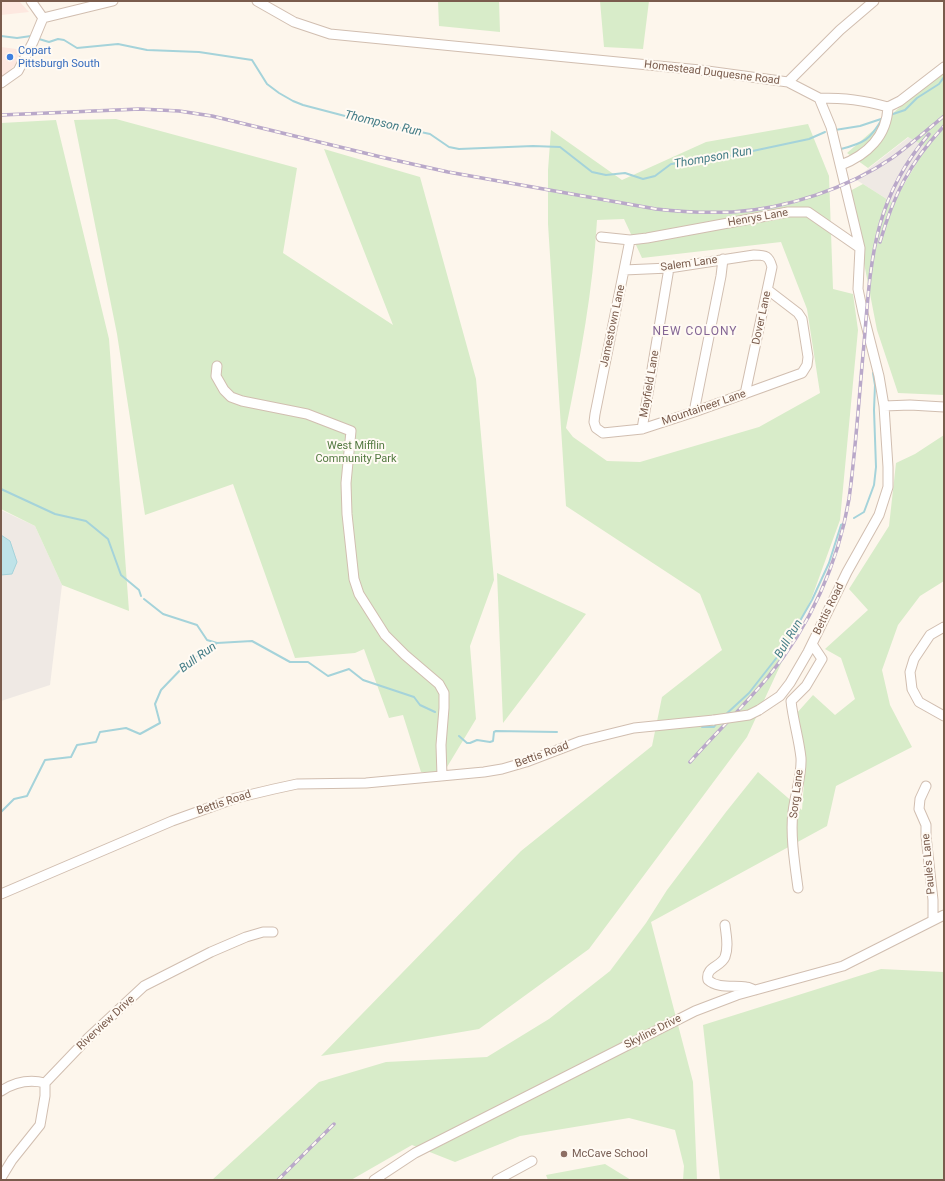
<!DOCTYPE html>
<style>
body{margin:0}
#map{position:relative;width:945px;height:1181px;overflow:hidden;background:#fdf6ec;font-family:Roboto,sans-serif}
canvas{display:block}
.frame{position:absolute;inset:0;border:2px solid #7a5c4d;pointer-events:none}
</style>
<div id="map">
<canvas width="945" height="1181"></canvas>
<div class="frame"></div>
</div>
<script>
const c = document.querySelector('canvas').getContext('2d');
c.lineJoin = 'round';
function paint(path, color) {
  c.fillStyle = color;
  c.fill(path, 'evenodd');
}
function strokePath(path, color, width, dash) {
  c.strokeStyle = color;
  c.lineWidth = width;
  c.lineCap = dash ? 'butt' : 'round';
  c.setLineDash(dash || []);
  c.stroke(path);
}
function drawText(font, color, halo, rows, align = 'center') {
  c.font = font + ' Roboto,sans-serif';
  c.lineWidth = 4;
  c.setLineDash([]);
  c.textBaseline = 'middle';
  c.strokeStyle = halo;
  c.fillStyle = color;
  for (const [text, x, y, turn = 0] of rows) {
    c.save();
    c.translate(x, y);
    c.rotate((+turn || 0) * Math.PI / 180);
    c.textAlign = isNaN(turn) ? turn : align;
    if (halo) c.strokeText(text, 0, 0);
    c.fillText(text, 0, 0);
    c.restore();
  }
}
paint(new Path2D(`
 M1 1H19L29 12 1 15Z
 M1 47 24 50 15 65 1 79Z`), '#fde8e0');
paint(new Path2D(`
 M909 137 926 147 893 203 855 179Z
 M1 510 35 526 62 585 50 685 1 701Z`), '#efe9e4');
paint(new Path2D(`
 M438 1H499L500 32 439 26Z
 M600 1H649L643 49 604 47Z
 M944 71V395L898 393 877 330 850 191 863 184 893 203 926 147 908 137 868 168 847 153 907 101Z
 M116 119 297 168 283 253 393 325 324 149 420 177 476 379 494 580 470 646 476 719 444 772H421L403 715 389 718 364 649 355 653 295 658 233 484 145 515 117 334 74 120Z
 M56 120 109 339 129 611 62 585 35 526 1 509V123Z
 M808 124 829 176 833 289 853 294 858 330 840 520 812 597 747 737 589 949 479 1029 321 1056 521 851 652 746 662 697 722 650 700 594 566 506 548 224V170L551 130 622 180 706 142ZM624 219 642 258 781 242 807 309 820 393 759 427 640 462 607 461 573 437 566 428C580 359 593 290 597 220Z
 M944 435V581L920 596 898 625 882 670 890 705 912 747 836 786 827 826 651 922 693 1082 697 1180H683L684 1166 675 1130 629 1118 520 1136 455 1162 412 1145 351 1180H212L319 1082 386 1062 487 1057 549 1019 610 971 646 923 667 890 726 812 758 772 802 810 804 782 796 714 813 695 835 715 855 699 841 658 825 649 868 610 849 589 889 526 896 463 915 454Z
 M497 573 586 614 503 723Z
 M881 969 944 972V1180H720L703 1025Z
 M605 1164 631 1180H548L546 1175Z`), '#d8ecc9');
const water = new Path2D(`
 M1 535 10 541 17 562 12 574 1 575Z`);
paint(water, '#bfe3e8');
strokePath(water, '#a5d3da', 1);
strokePath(new Path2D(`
 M1 36 17 38 31 36
 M39 39 49 42 58 39 64 40 77 48 118 44 147 50 199 52 252 60 267 84 279 93 293 101 303 105 345 116 430 134 449 147 459 149 533 146 560 147 592 172 606 175 625 173 643 179 655 176 671 164 715 159 809 139 825 132
 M890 115 905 110 917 98 939 84 944 77
 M835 130 860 126 884 118
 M840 151 841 149C864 143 870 140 882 119
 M1 489 55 514 86 521 108 539 121 575 139 590 141 596
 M854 518 864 512 874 485 876 467 874 410 875 385 873 373
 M144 599 163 614 197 625 207 640 217 643
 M724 716 749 693 785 647 812 600 829 563 841 525 843 524
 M702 727H714L717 723
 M459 736 467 743H470L477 740 490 742 493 741 494 732 496 731 557 732
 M1 812 14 799 27 796 45 760 71 757 77 745 96 742 100 732 126 728 140 734 160 723 155 704 161 690 186 664 217 643 252 641 290 662H308L328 676 349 669 363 680 414 697 420 705 435 712`), '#a5d3da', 2);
const minor = new Path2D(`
 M31 1 43 18
 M257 1 294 22 330 34 700 70 788 82 819 98 831 127 860 248 858 289 863 313 879 376 884 406 888 467V487L879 515 847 572 808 652 790 683 780 696 759 710
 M43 18 113 1
 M788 82 840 30 874 1
 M1 83 18 71 33 42 43 18
 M819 98C845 98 863 100 888 107L900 101 944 67
 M841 165C867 155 887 136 888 107
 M601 237 630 240
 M624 270 669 268 754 255C766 255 769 256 772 267L745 394
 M768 290 798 313 802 319 808 357 807 365 802 373 694 412 642 429 603 433 596 428 594 422 595 414 630 240 647 238 788 212H808L860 248
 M217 366 216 376 224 390 231 397 242 401 307 414 351 431 346 483 347 514 354 579 359 594 385 635 405 655 439 684 444 693V708L441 745 442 776
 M884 406 910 405 944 407
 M694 412 721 276 723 259
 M642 429 669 268
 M944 627 930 635 914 659 910 672 912 689 919 702 944 716
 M926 786 920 799 919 809 926 825V836L933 900V920
 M798 888C795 866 790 834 793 812 795 794 802 776 801 758 799 739 793 720 791 701L806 686 822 659 812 644
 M1 894 172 821 236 798 274 789 297 784 366 783 484 772 502 769 526 762 581 741 634 728 714 720
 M725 925C726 935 729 946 725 957 721 967 705 967 708 980 718 989 734 985 746 987 749 987 752 989 755 990
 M1 1091C15 1082 29 1079 45 1083
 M1 1178 12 1160 40 1125 45 1096V1083L88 1038 144 986 211 952 246 937 263 932H273
 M374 1180 415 1153 695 1011 737 995 843 966 944 915
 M497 1180 532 1161`);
strokePath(minor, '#d1beb0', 11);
strokePath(minor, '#fff', 9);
const rail = new Path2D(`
 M1 115 140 109 179 111 212 116 381 157 448 172 656 209C682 212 707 213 732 212 786 209 848 188 892 158 910 145 927 130 944 116
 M880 242C894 194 909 164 944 126
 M690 762C716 733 744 706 768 677 810 626 838 564 849 499 856 448 859 396 864 344 871 261 872 201 929 134
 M278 1180 334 1124`);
strokePath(rail, '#b9a8c9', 3.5);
strokePath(rail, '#fffaf3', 2, [6]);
const minorBridge = new Path2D(`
 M714 720 749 715 759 710`);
strokePath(minorBridge, '#d1beb0', 11, []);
strokePath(minorBridge, '#fff', 9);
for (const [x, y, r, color] of [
 [10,57,4,"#3f7fe0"],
 [564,1154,4,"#8d6e63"]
]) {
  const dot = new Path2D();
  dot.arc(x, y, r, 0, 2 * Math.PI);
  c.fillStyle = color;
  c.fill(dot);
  strokePath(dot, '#fffaf3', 1.5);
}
drawText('11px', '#366cbe', '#fffaf3', [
 ["Copart",18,51],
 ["Pittsburgh South",18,64]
], 'left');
drawText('11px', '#7a5c4d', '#fffaf3', [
 ["Homestead Duquesne Road",712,73,7],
 ["Henrys Lane",758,218,-10],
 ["Salem Lane",689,264,-8],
 ["Dover Lane",762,318,-78],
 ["Jamestown Lane",613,326,-78],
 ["Mayfield Lane",650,384,-80],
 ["Mountaineer Lane",704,408,-19],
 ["Bettis Road",829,609,-64],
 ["Bettis Road",542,755,-20],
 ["Sorg Lane",797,794,-83],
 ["Bettis Road",224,803,-18],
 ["Paule's Lane",929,864,-95],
 ["Riverview Drive",106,1023,-43],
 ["Skyline Drive",653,1032,-27]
]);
drawText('11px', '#537a41', '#fffaf3', [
 ["West Mifflin",356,446],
 ["Community Park",356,459]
]);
drawText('11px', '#785e54', '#fffaf3', [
 ["McCave School",572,1154]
], 'left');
drawText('italic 12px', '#437c86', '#fffaf3', [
 ["Thompson Run",383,124,13],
 ["Thompson Run",713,158,-10],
 ["Bull Run",789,639,-59],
 ["Bull Run",198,658,-36]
]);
c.letterSpacing = '1px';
drawText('12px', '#846695', '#fffaf3', [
 ["NEW COLONY",695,332]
]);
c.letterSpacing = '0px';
</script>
